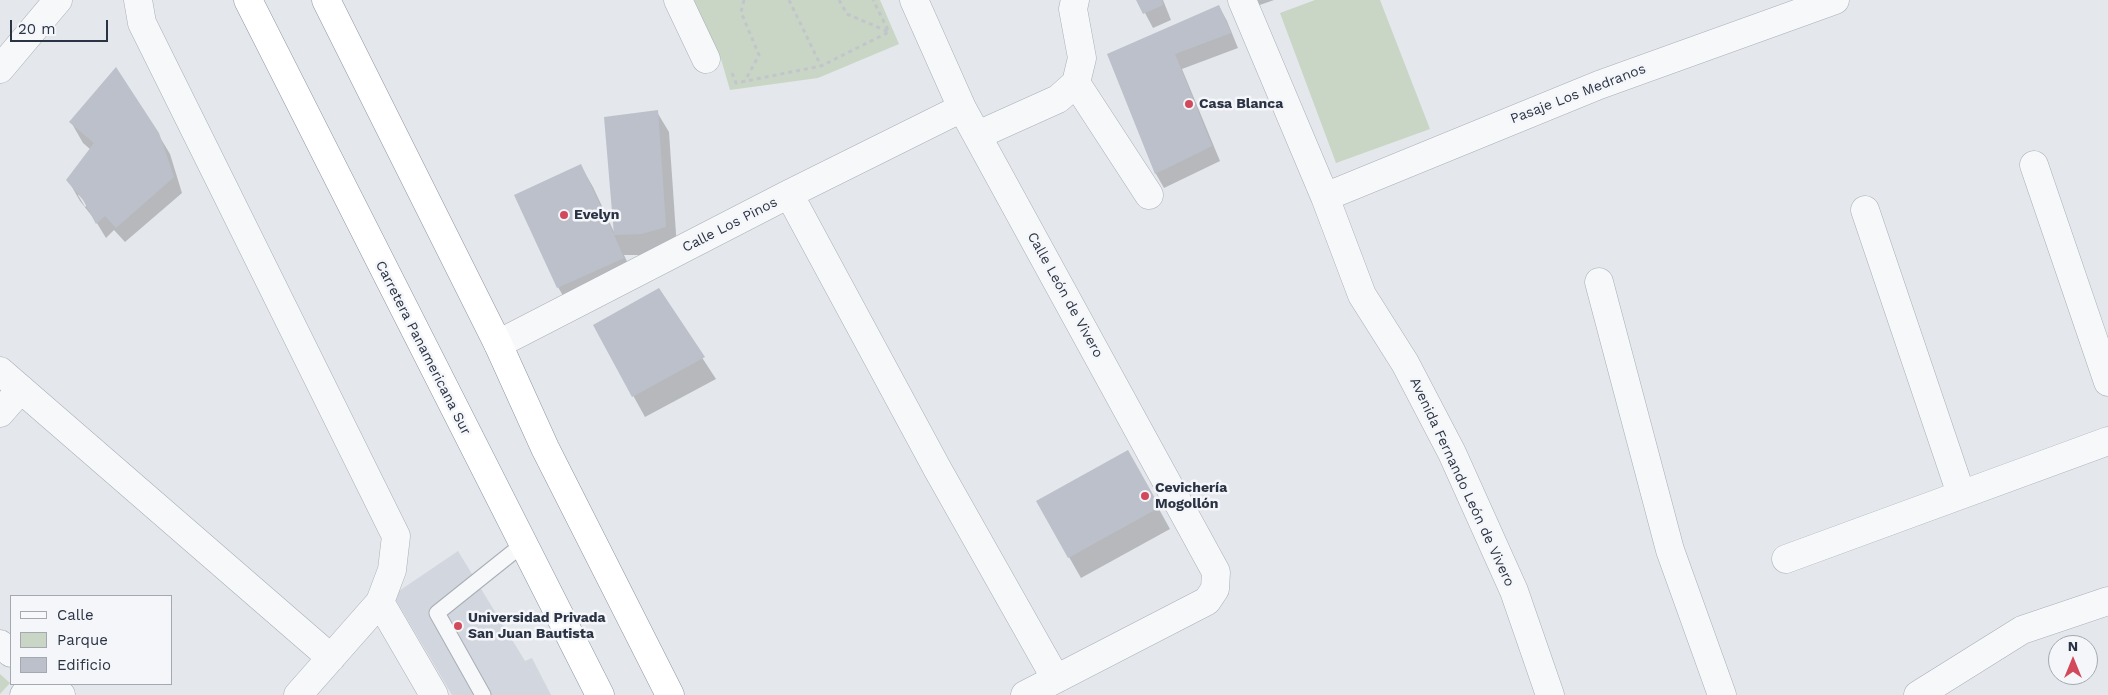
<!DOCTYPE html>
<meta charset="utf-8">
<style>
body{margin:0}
#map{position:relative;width:2108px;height:695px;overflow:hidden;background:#e4e7ec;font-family:"Work Sans",sans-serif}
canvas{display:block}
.legend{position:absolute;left:10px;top:595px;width:162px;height:90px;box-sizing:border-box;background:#f4f6f9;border:1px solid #a4a8b1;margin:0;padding:6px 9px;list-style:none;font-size:15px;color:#2b3445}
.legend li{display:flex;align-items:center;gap:10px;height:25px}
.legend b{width:25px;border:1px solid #a4a8b1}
.north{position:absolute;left:2048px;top:635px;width:50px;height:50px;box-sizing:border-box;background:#f4f6f9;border:1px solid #a4a8b1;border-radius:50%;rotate:0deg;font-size:14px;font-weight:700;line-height:20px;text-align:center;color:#2b3445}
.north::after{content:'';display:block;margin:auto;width:18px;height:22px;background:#d1495b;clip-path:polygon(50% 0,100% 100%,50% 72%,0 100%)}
.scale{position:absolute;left:10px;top:20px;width:98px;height:22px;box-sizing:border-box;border:2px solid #2b3445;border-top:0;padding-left:6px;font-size:15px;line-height:18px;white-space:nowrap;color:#2b3445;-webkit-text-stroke:4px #f4f6f9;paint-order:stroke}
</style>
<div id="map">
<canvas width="2108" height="695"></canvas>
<ul class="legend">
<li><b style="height:6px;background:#f7f8fa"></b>Calle</li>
<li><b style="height:14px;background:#c9d6c5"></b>Parque</li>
<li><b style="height:14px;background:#bbc0ca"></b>Edificio</li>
</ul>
<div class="north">N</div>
<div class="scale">20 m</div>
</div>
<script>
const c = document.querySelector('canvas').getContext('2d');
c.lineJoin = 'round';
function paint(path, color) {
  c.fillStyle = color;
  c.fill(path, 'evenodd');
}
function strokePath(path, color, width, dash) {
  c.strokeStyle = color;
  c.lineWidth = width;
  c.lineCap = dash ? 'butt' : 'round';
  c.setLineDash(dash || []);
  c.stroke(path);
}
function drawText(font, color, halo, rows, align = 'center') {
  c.font = font + ' "Work Sans",sans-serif';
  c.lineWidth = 5;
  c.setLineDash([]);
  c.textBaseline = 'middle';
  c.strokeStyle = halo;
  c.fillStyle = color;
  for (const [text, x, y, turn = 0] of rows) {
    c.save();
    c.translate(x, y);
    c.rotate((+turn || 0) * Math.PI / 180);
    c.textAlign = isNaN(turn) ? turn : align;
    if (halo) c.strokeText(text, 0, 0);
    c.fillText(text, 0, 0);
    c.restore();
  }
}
paint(new Path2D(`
 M458 551 525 661 532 658 551 695H452L393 595Z`), '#d2d6de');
paint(new Path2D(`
 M693 0H880L899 44 818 78 730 90 721 59Z
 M1315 0H1380L1430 129 1336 163 1280 13Z
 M0 674 10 683 0 694Z`), '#c9d6c5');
paint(new Path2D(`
 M1138 0H1163L1171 20 1153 28Z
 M1254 0H1274L1257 6Z
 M1219 6 1227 21 1238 48 1182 69 1220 161 1164 188 1156 174 1109 55Z
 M657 112 669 132 677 248 653 255H624L635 279 570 308 558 287 581 166 593 187 615 234Z
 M71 122 158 134 170 154 182 193 125 242 114 230 106 238 95 220 80 201 68 180 91 150 83 143ZM81 194 87 205 85 207 78 195Z
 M658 290 716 379 645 417 594 325Z
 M1139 473 1170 529 1081 578 1069 557Z`), '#0003');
paint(new Path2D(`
 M1136 0H1162L1163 5 1143 14Z
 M1219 5 1231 33 1175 54 1212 146 1155 174 1107 54Z
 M116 67 159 133 174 177 116 228 105 216 96 224 83 200 66 180 94 143 69 122Z
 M658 110 666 227 641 234 614 235 624 258 557 288 514 195 581 164 614 235 604 117Z
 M659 288 705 357 632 397 593 325Z
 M1128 450 1160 507 1068 558 1036 501Z`), '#bbc0ca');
const service = new Path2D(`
 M483 695 437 613 522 545`);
const minor = new Path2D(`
 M138 0 142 23 396 536 392 570 380 602 298 695
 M678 0 706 59
 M914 0 962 108 1216 572 1215 589 1207 601 1025 695
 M1242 0 1325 197 1362 295 1405 363 1452 453 1514 591 1550 695
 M0 69 58 0
 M1076 83 1149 195
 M978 135 1058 99 1076 83 1082 58 1073 9 1075 0
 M2034 165 2108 382
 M789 194 938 470 1056 679
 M1325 197 1599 85 1835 0
 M1865 210 1961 494
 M1599 282 1670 550 1722 695
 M498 344 789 194 962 108
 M0 371 331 658
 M0 413 21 389
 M1786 559 2108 441
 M380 602 434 695
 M0 644 11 653
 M47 684 61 695
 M24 695 33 684
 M1918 695 2022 630 2108 601`);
const trunk = new Path2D(`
 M248 0 600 695
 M326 0 498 344 545 448 670 695`);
strokePath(service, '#a9aeb7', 17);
strokePath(minor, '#a9aeb7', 29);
strokePath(trunk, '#8b94a3', 29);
strokePath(new Path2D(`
 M744 0 741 12 759 55 745 81
 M789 0 821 66
 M839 0 847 14 889 32
 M732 73 736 83 821 66 889 32 873 0`), '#c2c5cb', 3, [4, 4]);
strokePath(service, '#f7f8fa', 15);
strokePath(minor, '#f7f8fa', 28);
strokePath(trunk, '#fff', 28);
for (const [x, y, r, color] of [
 [1189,104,5,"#d1495b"],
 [564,215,5,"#d1495b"],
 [1145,496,5,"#d1495b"],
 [458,626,5,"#d1495b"]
]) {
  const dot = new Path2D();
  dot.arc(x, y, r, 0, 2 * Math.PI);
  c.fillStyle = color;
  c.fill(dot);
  strokePath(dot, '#f4f6f9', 2);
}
drawText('14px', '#2b3445', '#f4f6f9', [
 ["Pasaje Los Medranos",1578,94,-21],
 ["Calle Los Pinos",730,225,-27],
 ["Calle León de Vivero",1065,295,61],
 ["Carretera Panamericana Sur",423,348,63],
 ["Avenida Fernando León de Vivero",1462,482,65]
]);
drawText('bold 14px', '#2b3445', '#f4f6f9', [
 ["Casa Blanca",1199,104],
 ["Evelyn",574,215],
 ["Cevichería",1155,488],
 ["Mogollón",1155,504],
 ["Universidad Privada",468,618],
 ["San Juan Bautista",468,634]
], 'left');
</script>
